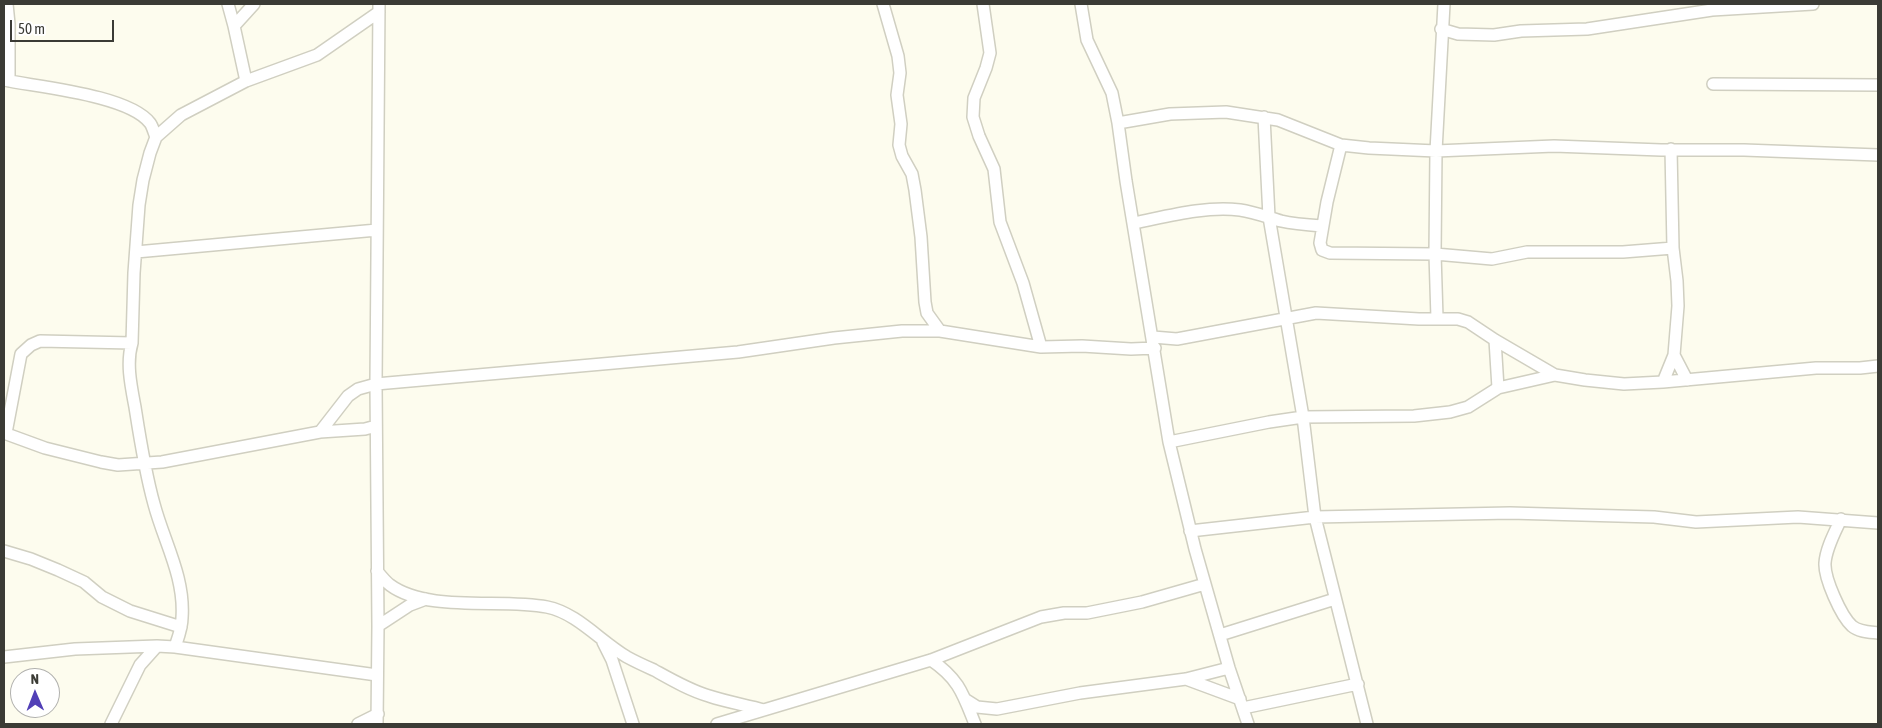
<!DOCTYPE html>
<style>
body{margin:0}
#map{position:relative;width:1882px;height:728px;overflow:hidden;background:#fdfcee;font-family:"Asap Condensed",sans-serif}
canvas{display:block}
.frame{position:absolute;inset:0;border:5px solid #3b3b35;pointer-events:none}
.north{position:absolute;left:10px;top:668px;width:50px;height:50px;box-sizing:border-box;background:#fff;border:1px solid #b1b1ae;border-radius:50%;rotate:359deg;font-size:14px;font-weight:700;line-height:20px;text-align:center;color:#3b3b35}
.north::after{content:'';display:block;margin:auto;width:18px;height:22px;background:#5240b7;clip-path:polygon(50% 0,100% 100%,50% 72%,0 100%)}
.scale{position:absolute;left:10px;top:20px;width:104px;height:22px;box-sizing:border-box;border:2px solid #3b3b35;border-top:0;padding-left:6px;font-size:15px;line-height:18px;white-space:nowrap;color:#3b3b35;-webkit-text-stroke:4px #fff;paint-order:stroke}
</style>
<div id="map">
<canvas width="1882" height="728"></canvas>
<div class="frame"></div>
<div class="north">N</div>
<div class="scale">50 m</div>
</div>
<script>
const c = document.querySelector('canvas').getContext('2d');
c.lineJoin = 'round';
function strokePath(path, color, width, dash) {
  c.strokeStyle = color;
  c.lineWidth = width;
  c.lineCap = dash ? 'butt' : 'round';
  c.setLineDash(dash || []);
  c.stroke(path);
}
const minor = new Path2D(`
 M7 4 9 24V81
 M228 4 234 26 246 81
 M883 4 898 56 900 73 897 95 901 124 899 145 902 156 912 174 915 190 921 237 925 302 927 313 940 331
 M983 4 990 53 986 68 974 98 973 117 979 136 994 169 1000 222 1023 283 1041 347
 M1081 4 1087 40 1112 93 1118 123 1126 181 1169 442 1195 549 1229 668 1248 724
 M234 26 254 4
 M1441 29 1458 34 1494 35 1521 31 1587 29 1712 10 1813 4
 M4 80C38 87 129 95 150 123 153 127 154 133 156 137
 M1713 84 1878 85
 M1264 117 1269 217 1303 417 1315 517 1367 724
 M1118 123 1170 114 1226 112 1278 120 1341 145 1369 148 1436 151 1554 146 1661 150H1744L1878 155
 M1341 145 1327 202 1320 243 1322 250 1330 253 1435 254 1492 259 1527 252H1623L1673 248
 M1134 223C1169 216 1204 206 1240 210 1254 212 1267 217 1281 221 1294 224 1308 225 1322 226
 M136 252 377 230
 M1437 318 1435 254 1436 151 1444 4
 M1153 337 1177 339 1316 313 1419 319H1458L1468 322 1495 340 1555 375 1585 380 1624 384 1663 382 1816 368H1860L1878 366
 M1495 340 1498 388
 M1674 355 1687 380
 M1663 382 1674 355 1678 306 1677 281 1673 248 1671 149
 M320 432 348 396 358 389 376 384 738 352 834 338 902 331H940L1041 347 1082 346 1131 349 1155 348
 M4 433 45 448 101 462 118 465 162 462 320 432 365 429 376 426
 M6 433 21 354 31 345 40 341 132 343
 M1169 442 1269 422 1303 417 1414 416 1450 412 1468 407 1498 388 1555 375
 M1841 519C1835 532 1826 548 1825 563 1824 578 1841 616 1852 626 1859 632 1870 632 1878 633
 M1190 531 1315 517 1510 513 1654 517 1696 522 1798 517 1878 523
 M4 551 31 559 58 570 84 582 102 597 130 611 181 627
 M377 571C381 576 385 581 390 585 428 613 502 598 547 607 577 613 600 641 627 657 636 662 645 666 654 670 672 680 689 690 709 696 727 702 746 705 764 710
 M378 626 410 605 426 599
 M1220 635 1335 599
 M603 642 612 660 633 724
 M175 647C178 638 182 628 182 618 185 577 164 542 154 504 145 472 140 439 135 407 131 386 126 363 132 343L134 273 139 205 143 180 150 153 156 137 181 115 246 81 317 55 379 12
 M4 657 75 649 157 646
 M931 660C959 679 963 694 975 724
 M1186 679 1240 699
 M966 700 977 707 997 709 1080 693 1186 679 1229 668
 M1243 708 1358 684
 M111 724 140 665 157 646 175 647 377 675
 M358 724 378 714
 M377 724 378 626 376 384 379 4
 M717 724 931 660 1041 617 1064 613H1087L1142 602 1205 584`);
strokePath(minor, '#d0cfc1', 14);
strokePath(minor, '#fff', 11);
</script>
